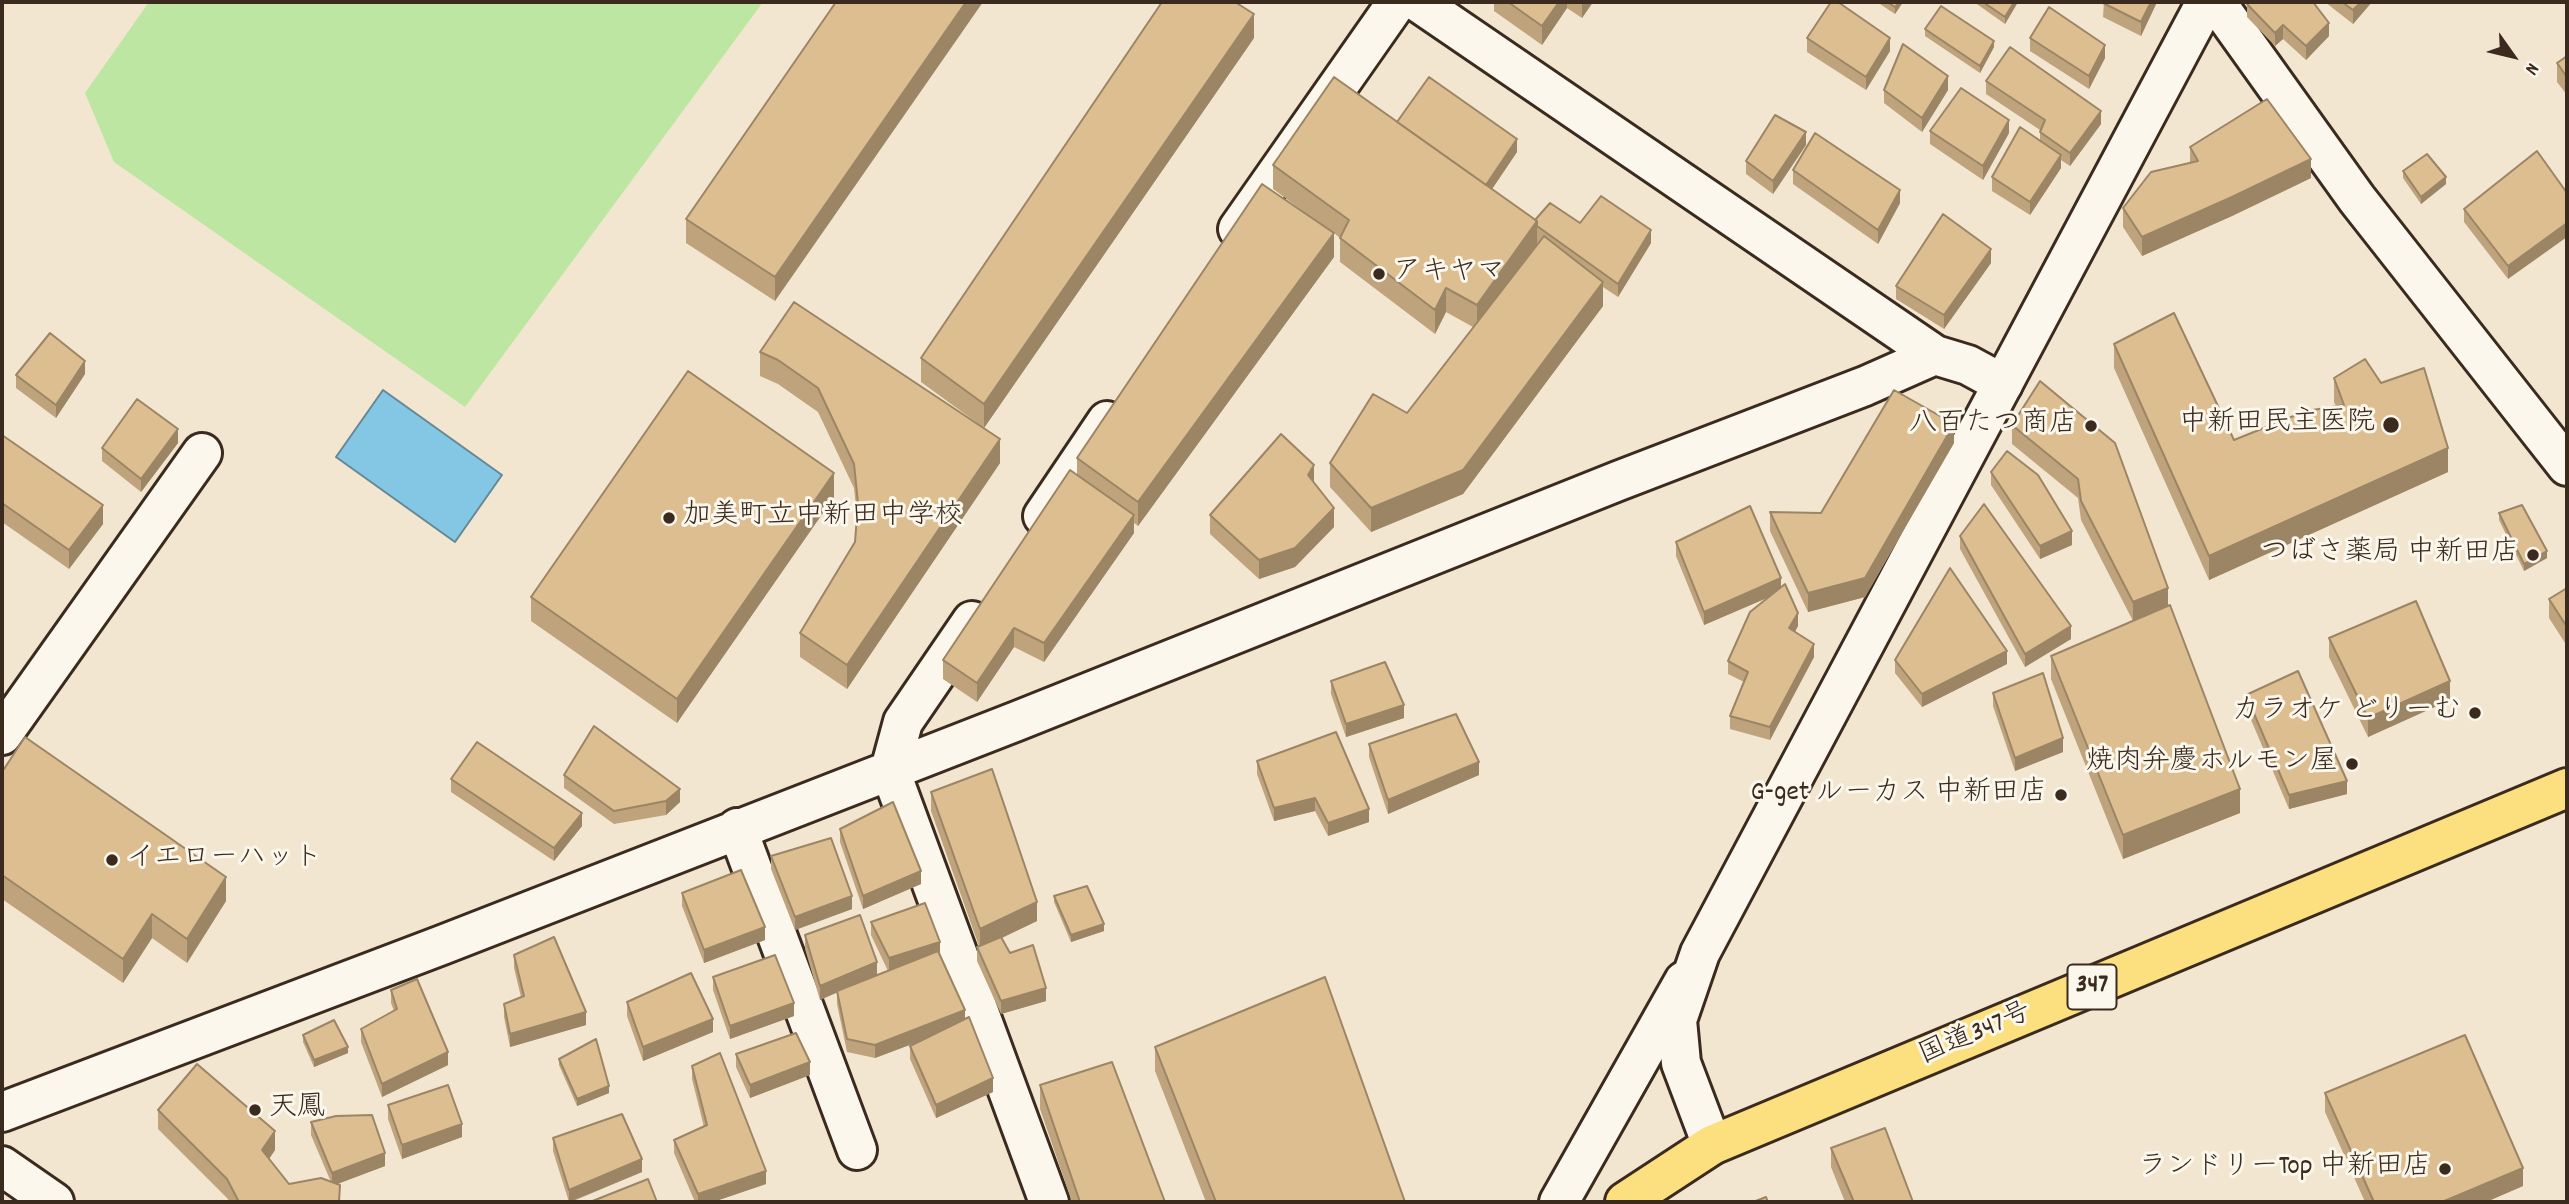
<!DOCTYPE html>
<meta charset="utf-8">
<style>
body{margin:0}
#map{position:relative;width:2569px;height:1204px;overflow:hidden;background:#f2e6d0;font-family:Dekko,sans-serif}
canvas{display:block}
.frame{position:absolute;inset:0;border:4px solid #3b2a1e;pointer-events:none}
.north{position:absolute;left:2478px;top:21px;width:70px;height:70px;-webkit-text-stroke:5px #fbf7ec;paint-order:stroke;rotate:124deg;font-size:19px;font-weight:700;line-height:28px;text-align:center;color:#3b2a1e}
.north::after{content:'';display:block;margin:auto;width:24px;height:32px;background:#3b2a1e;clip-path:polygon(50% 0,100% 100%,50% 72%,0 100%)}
</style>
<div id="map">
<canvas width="2569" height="1204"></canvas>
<div class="frame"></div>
<div class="north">N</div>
</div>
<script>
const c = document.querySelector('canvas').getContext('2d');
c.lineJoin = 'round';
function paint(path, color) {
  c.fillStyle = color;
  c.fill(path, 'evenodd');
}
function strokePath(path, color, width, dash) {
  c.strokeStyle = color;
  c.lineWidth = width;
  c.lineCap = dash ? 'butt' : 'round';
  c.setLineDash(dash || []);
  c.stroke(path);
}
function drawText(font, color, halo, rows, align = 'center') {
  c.font = font + ' Dekko,"Klee One",sans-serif';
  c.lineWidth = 6;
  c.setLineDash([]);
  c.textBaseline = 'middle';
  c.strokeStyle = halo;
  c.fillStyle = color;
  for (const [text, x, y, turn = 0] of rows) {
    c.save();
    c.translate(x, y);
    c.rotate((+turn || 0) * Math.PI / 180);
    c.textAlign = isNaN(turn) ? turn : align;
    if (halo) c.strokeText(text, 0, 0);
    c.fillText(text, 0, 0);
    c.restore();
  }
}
paint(new Path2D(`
 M149 2H763L465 407 114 162 85 93Z`), '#bde6a2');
const water = new Path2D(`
 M383 390 502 475 455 542 336 457Z`);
paint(water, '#83c7e4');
strokePath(water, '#668895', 2);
const street = new Path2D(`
 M1418 2 1935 355 1968 365 2003 384
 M2216 2 2357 199 2567 466
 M1238 229 1397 2
 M1043 516 1107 421
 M972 621 903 722 890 770 1049 1202
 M2 735 202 453
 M737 828 857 1150
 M2 1112 442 945 1017 721 1618 481 1865 386 1935 355
 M1559 1202 1684 981`);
const secondary = new Path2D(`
 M1712 1145 1681 1063 1677 1020 1700 953 2206 2
 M2 1166 54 1202`);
const highway = new Path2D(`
 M1625 1202 1712 1145 2567 788`);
strokePath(street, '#3b2a1e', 44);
strokePath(secondary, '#3b2a1e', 44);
strokePath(highway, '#3b2a1e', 44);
strokePath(street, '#fbf7ec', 38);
strokePath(secondary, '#fbf7ec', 38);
strokePath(highway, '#fce080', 38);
paint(new Path2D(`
 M836 2 775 301 686 243V219Z
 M1494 2H1593L1582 18 1567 8 1542 45 1494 11Z
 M1877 2H1903L1895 14Z
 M1974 2H2018L2005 24Z
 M2104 2H2157L2141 36 2103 17Z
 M2325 2H2372L2353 24Z
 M2247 4 2329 36 2306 60 2283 39 2275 46 2247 17Z
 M1925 29 1994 47 1980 73 1925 36Z
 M1254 38 984 428 921 382V358Z
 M1807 38 1890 51 1866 90 1807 52Z
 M2030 38 2105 58 2089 89 2030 51Z
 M2567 56V95L2557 82V63Z
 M1986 81 2101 124 2070 166 2061 160V168L2030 215 1992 191V177L2040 141V130L1986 94Z
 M1884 90H1948L1922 132 1884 103Z
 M1397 122 1517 152 1492 189 1535 220 1580 223 1651 243 1618 297 1603 287V306L1463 494 1371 532 1330 487V463L1407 413 1473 327 1446 312 1435 334 1340 262V238L1334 233V257L1138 526 1134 523V533L1044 662 1014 647 977 702 943 679V660L1077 475V458L1326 228 1273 189V165Z
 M1930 131 2009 133 1983 180 1930 144Z
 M1806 145 1773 194 1746 174V161Z
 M2190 147 2311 178 2232 216 2142 256 2123 227V208L2190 163Z
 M2537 151 2508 279 2464 222V209Z
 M1793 170 1900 203 1878 244 1793 184Z
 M2403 171 2446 184 2421 204 2403 178Z
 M1991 263 1944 329 1896 299V286Z
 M794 302 1000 463 847 689 800 657V633L855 542 857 516 854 488 818 412 778 384 760 376V352Z
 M2114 344 2234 440 2336 406 2334 402V378L2381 383 2448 472 2209 580 2114 368Z
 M85 374 56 418 16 388V375Z
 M2040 381 2168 606 2240 813 2123 859 2051 679V656L2133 621 2081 520 2078 498 2012 444V425Z
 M2 435 103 524 69 569 2 522Z
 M178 443 141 492 102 461V448Z
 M1954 443 1865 597 1808 612 1770 531V512L1821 513Z
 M1991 472 2072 545 2040 559 1991 485Z
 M1314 483 1334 527 1295 567 1259 579 1210 534V515Z
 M834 497 677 723 531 621V597Z
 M2499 513 2547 558 2524 571 2499 520Z
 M1960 536 2071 639 2025 667 1960 549Z
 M1676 542 1781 587 1798 626 1795 632 1814 657 1770 740 1730 729V716L1744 682 1728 674V661L1769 597 1704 625 1676 556Z
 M2567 588V646L2549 618V599Z
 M2329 638 2450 700 2368 737 2329 657Z
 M1895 660 2007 664 1922 707 1895 673Z
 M1331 681 1404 718 1346 737 1331 694Z
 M1993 693 2063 752 2015 771 1993 706Z
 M2246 695 2347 794 2289 809 2246 708Z
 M1369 744 1479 775 1388 814 1369 757Z
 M1257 761 1369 822 1328 836 1315 811 1274 821 1257 774Z
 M2 772 226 901 187 963 152 938 123 983 2 899Z
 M564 775 680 802 666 815 614 824 564 788Z
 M451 779 582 826 554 861 451 792Z
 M931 792 1037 921 1002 938 1010 953 1046 1001 1001 1014 977 961V947L979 946 931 811Z
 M840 829 921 884 863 909 840 842Z
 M771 856 852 909 795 930 771 869Z
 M682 893 765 940 704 963 682 906Z
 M1054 896 1104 931 1071 942 1054 902Z
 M871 922 939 955 993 1092 936 1118 910 1059V1046L920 1041 875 1058 847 1052 837 1004V992L820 1000 805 949V935L877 975 888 971 871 935Z
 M514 955 586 1025 510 1047 504 1017V1004L521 997 514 968Z
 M713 977 794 1016 730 1039 713 990Z
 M391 990 448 1065 382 1097 361 1042V1029L394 1011 391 1003Z
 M627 1002 713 1032 643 1061 627 1016Z
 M303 1035 348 1053 314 1067 303 1042Z
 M1155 1047 1405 1202H1206L1155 1071Z
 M736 1054 810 1075 750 1098 736 1067Z
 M559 1059 609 1093 577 1106 559 1065Z
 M692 1066 766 1184 713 1202H695L674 1153V1140L704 1127 692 1079Z
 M1040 1085 1165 1202H1072L1040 1109Z
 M2325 1093 2523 1186 2486 1202H2365L2325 1112Z
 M388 1105 462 1137 402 1159 388 1119Z
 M158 1110 275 1150 269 1159 289 1184 331 1182 311 1135V1122L385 1166 337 1184 340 1202H230L227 1198 158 1129Z
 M553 1138 642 1172 571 1202H569L553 1151Z
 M1831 1148 1913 1202H1845L1831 1167Z`), '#bea37c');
paint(new Path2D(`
 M966 2H983L775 301V277Z
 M1559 2H1567V8L1542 45V26Z
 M1582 2H1593L1582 18Z
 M1899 2H1903L1895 14V7Z
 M2014 2H2018L2005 24V17Z
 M2151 2H2157L2141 36V22Z
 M2361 2H2372L2353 24V10Z
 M1254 14V38L984 428V404Z
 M2329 23V36L2306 60V46Z
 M2283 25V39L2275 46V33Z
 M1890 38V51L1866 90V77Z
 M1994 41V47L1980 73V66Z
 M2105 45V58L2089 89V76Z
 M1948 76V90L1922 132V118Z
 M2101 111V124L2070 166V153Z
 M2009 120V133L1983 180V166Z
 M1806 132V145L1773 194V181Z
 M1517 139V152L1486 198V185Z
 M2061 155V168L2030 215V202Z
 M2311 159V178L2232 216 2142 256V237Z
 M2446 177V184L2421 204V197Z
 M1900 190V203L1878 244V230Z
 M1537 221V245L1477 329V305Z
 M2567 223V237L2508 279V266Z
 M1651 230V243L1618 297V284Z
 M1334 233V257L1138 526V502Z
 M1991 249V263L1944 329V315Z
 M1603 282V306L1463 494 1371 532V508Z
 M1446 288V312L1435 334V310Z
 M85 361V374L56 418V405Z
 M1954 424V443L1865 597 1808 612V593Z
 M178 429V443L141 492V479Z
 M1000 439V463L847 689V665Z
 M2448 448V472L2209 580V556Z
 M1314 465V484L1308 475Z
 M834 473V497L677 723V699Z
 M103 505V524L69 569V550Z
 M1334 508V527L1295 567 1259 579V560Z
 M1134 515V533L1044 662V643Z
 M2072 531V545L2040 559V546Z
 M2547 551V558L2524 571V564Z
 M1781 578V592L1704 625V612Z
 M2168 588V607L2133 621V602Z
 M1798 613V626L1789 641V628Z
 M2071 626V639L2025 667V654Z
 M1014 628V647L977 702V683Z
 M1814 644V657L1770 740V727Z
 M2007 651V664L1922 707V694Z
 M2450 681V700L2368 737V718Z
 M1404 705V718L1346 737V724Z
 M2063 738V752L2015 771V758Z
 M1479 762V775L1388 814V800Z
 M2347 781V794L2289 809V795Z
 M680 789V802L666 815V801Z
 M2240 789V813L2123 859V835Z
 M1315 798V811L1274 821V808Z
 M1369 809V822L1328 836V823Z
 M582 813V826L554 861V848Z
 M921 871V884L863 909V896Z
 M226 877V901L187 963V939Z
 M852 896V909L795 930V917Z
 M1037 902V921L980 948V929Z
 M152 914V938L123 983V959Z
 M1104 924V931L1071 942V935Z
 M765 927V940L704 963V950Z
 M940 942V955L889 971V958Z
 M877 962V975L820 1000V986Z
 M1046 988V1001L1001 1014V1001Z
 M794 1003V1016L730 1039V1026Z
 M965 1010V1024L875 1058V1045Z
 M586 1012V1025L510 1047V1034Z
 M713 1019V1032L643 1061V1047Z
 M348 1047V1053L314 1067V1060Z
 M448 1052V1065L382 1097V1084Z
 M810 1062V1075L750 1098V1085Z
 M993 1078V1092L936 1118V1105Z
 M609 1086V1093L577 1106V1099Z
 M462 1124V1137L402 1159V1145Z
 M275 1131V1150L262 1169V1150Z
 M385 1153V1166L332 1186V1173Z
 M642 1159V1172L569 1202V1190Z
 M2523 1168V1186L2486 1202H2442Z
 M766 1171V1184L713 1202H698V1194Z`), '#9b8565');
const building = new Path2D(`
 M836 2H966L775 277 686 219Z
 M1162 2H1235L1254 14 984 404 921 358Z
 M1508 2H1559L1542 26Z
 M1831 2H1838L1890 38 1866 77 1807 38Z
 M1887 2H1899L1895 7Z
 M1983 2H2014L2005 17Z
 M2104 2H2151L2141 22 2103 3Z
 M2248 2H2313L2329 23 2306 46 2283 25 2275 33 2247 4Z
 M2342 2H2361L2353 10Z
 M1941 6 1994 41 1980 66 1925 29Z
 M2049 7 2105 45 2089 76 2030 38Z
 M1903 44 1948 76 1922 118 1884 90Z
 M2010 47 2101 111 2070 153 2040 132 2045 120 1986 81Z
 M2567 56V77L2557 63Z
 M1334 77 1537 221 1477 305 1446 288 1435 310 1340 238 1349 220 1273 165Z
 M1429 77 1517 139 1486 185 1397 122Z
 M1961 88 2009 120 1983 166 1930 131Z
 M2267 99 2311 159 2232 197 2142 237 2123 208 2151 172 2198 161 2190 147Z
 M1775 115 1806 132 1773 181 1746 161Z
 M2020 127 2061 155 2030 202 1992 177Z
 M1815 133 1900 190 1878 230 1793 170Z
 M2537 151 2567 193V223L2508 266 2464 209Z
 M2427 154 2446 177 2421 197 2403 171Z
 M1262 184 1334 233 1138 502 1077 458Z
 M1601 196 1651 230 1618 284 1537 226V221L1535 220 1550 203 1580 223Z
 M1943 214 1991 249 1944 315 1896 286Z
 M1544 236 1603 282 1463 470 1371 508 1330 463 1373 394 1407 413Z
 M794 302 1000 439 847 665 800 633 855 542 858 503 854 464 818 388 778 360 760 352Z
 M2174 313 2234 440 2306 411 2344 405 2334 378 2365 359 2381 383 2424 368 2448 448 2209 556 2114 344Z
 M50 333 85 361 56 405 16 375Z
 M688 371 834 473 677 699 531 597Z
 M2040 381 2115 443 2168 588 2133 602 2081 501 2078 479 2012 425Z
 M1894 390 1954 424 1865 578 1808 593 1770 512 1821 513Z
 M137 399 178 429 141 479 102 448Z
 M1281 434 1314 465 1308 475 1334 508 1295 548 1259 560 1210 515Z
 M2 435 103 505 69 550 2 503Z
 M2007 451 2038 475 2072 531 2040 546 1991 472Z
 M1070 470 1134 515 1044 643 1014 628 977 683 943 660Z
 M1984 504 2071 626 2025 654 1960 536Z
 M2522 505 2547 551 2524 564 2499 513Z
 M1750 506 1781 578 1704 612 1676 542Z
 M1950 568 2007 651 1922 694 1895 660Z
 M1785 584 1798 613 1789 628 1814 644 1770 727 1730 716 1748 672 1728 661 1750 612Z
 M2567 588V627L2549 599Z
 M2416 601 2450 681 2368 718 2329 638Z
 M2170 605 2240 789 2123 835 2051 656Z
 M1385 662 1404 705 1346 724 1331 681Z
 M2298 671 2347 781 2289 795 2246 695Z
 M2043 673 2063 738 2015 758 1993 693Z
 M1456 714 1479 762 1388 800 1369 744Z
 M594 726 680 789 666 801 614 811 564 775Z
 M1336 732 1369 809 1328 823 1315 798 1274 808 1257 761Z
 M25 737 226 877 187 939 152 914 123 959 2 875V772Z
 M477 742 582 813 554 848 451 779Z
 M992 769 1037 902 980 929 931 792Z
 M893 802 921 871 863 896 840 829Z
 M831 838 852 896 795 917 771 856Z
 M741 870 765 927 704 950 682 893Z
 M1087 886 1104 924 1071 935 1054 896Z
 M925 903 940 942 889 958 871 922Z
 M860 915 877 962 820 986 805 935Z
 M554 937 586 1012 510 1034 504 1004 524 996 514 955Z
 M1001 937 1010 953 1033 945 1046 988 1001 1001 977 947Z
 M938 951 965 1010 875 1045 847 1039 837 991Z
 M775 955 794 1003 730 1026 713 977Z
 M691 973 713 1019 643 1047 627 1002Z
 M1325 977 1405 1202H1216L1155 1047Z
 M417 979 448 1052 382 1084 361 1029 397 1009 391 990Z
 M969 1017 993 1078 936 1105 910 1046Z
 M334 1020 348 1047 314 1060 303 1035Z
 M796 1033 810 1062 750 1085 736 1054Z
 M2465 1035 2523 1168 2442 1202H2374L2325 1093Z
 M596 1039 609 1086 577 1099 559 1059Z
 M720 1053 766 1171 698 1194 674 1140 707 1125 692 1066Z
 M1112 1062 1165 1202H1080L1040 1085Z
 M197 1064 275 1131 262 1150 289 1184 321 1178 340 1185 339 1202H239L227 1179 158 1110Z
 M448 1085 462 1124 402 1145 388 1105Z
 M622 1114 642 1159 569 1190 553 1138Z
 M372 1115 385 1153 332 1173 311 1122 336 1116Z
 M1885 1128 1913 1202H1854L1831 1148Z
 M648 1179 657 1202H590Z
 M1766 1197 1768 1202H1753Z`);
paint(building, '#ddbe90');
strokePath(building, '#9b8565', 2);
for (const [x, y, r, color] of [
 [1379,274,7,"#3b2a1e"],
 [2391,425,9,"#3b2a1e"],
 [2091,426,7,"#3b2a1e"],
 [669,518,7,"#3b2a1e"],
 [2533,555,7,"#3b2a1e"],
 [2475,713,7,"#3b2a1e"],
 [2352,764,7,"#3b2a1e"],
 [2061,795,7,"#3b2a1e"],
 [112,860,7,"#3b2a1e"],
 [255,1110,7,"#3b2a1e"],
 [2445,1169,7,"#3b2a1e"]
]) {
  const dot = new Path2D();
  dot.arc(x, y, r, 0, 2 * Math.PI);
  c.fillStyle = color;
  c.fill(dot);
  strokePath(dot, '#fbf7ec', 2.5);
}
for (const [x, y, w] of [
 [2092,987,49]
]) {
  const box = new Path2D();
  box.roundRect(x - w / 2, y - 22.5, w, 45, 5);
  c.fillStyle = '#fbf7ec';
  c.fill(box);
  strokePath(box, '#3b2a1e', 2);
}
drawText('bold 26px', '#3b2a1e', null, [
 ["347",2092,987]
]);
drawText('28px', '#3b2a1e', '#fbf7ec', [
 ["アキヤマ",1393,274,"left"],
 ["中新田民主医院",2375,425],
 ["八百たつ商店",2077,426],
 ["加美町立中新田中学校",683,518,"left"],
 ["つばさ薬局 中新田店",2519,555],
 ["カラオケ どりーむ",2461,713],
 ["焼肉弁慶ホルモン屋",2338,764],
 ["G-get ルーカス 中新田店",2047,795],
 ["イエローハット",126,860,"left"],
 ["天鳳",269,1110,"left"],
 ["ランドリーTop 中新田店",2431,1169]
], 'right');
drawText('28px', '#3b2a1e', '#fbf7ec', [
 ["国道347号",1976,1036,-23]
]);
</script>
